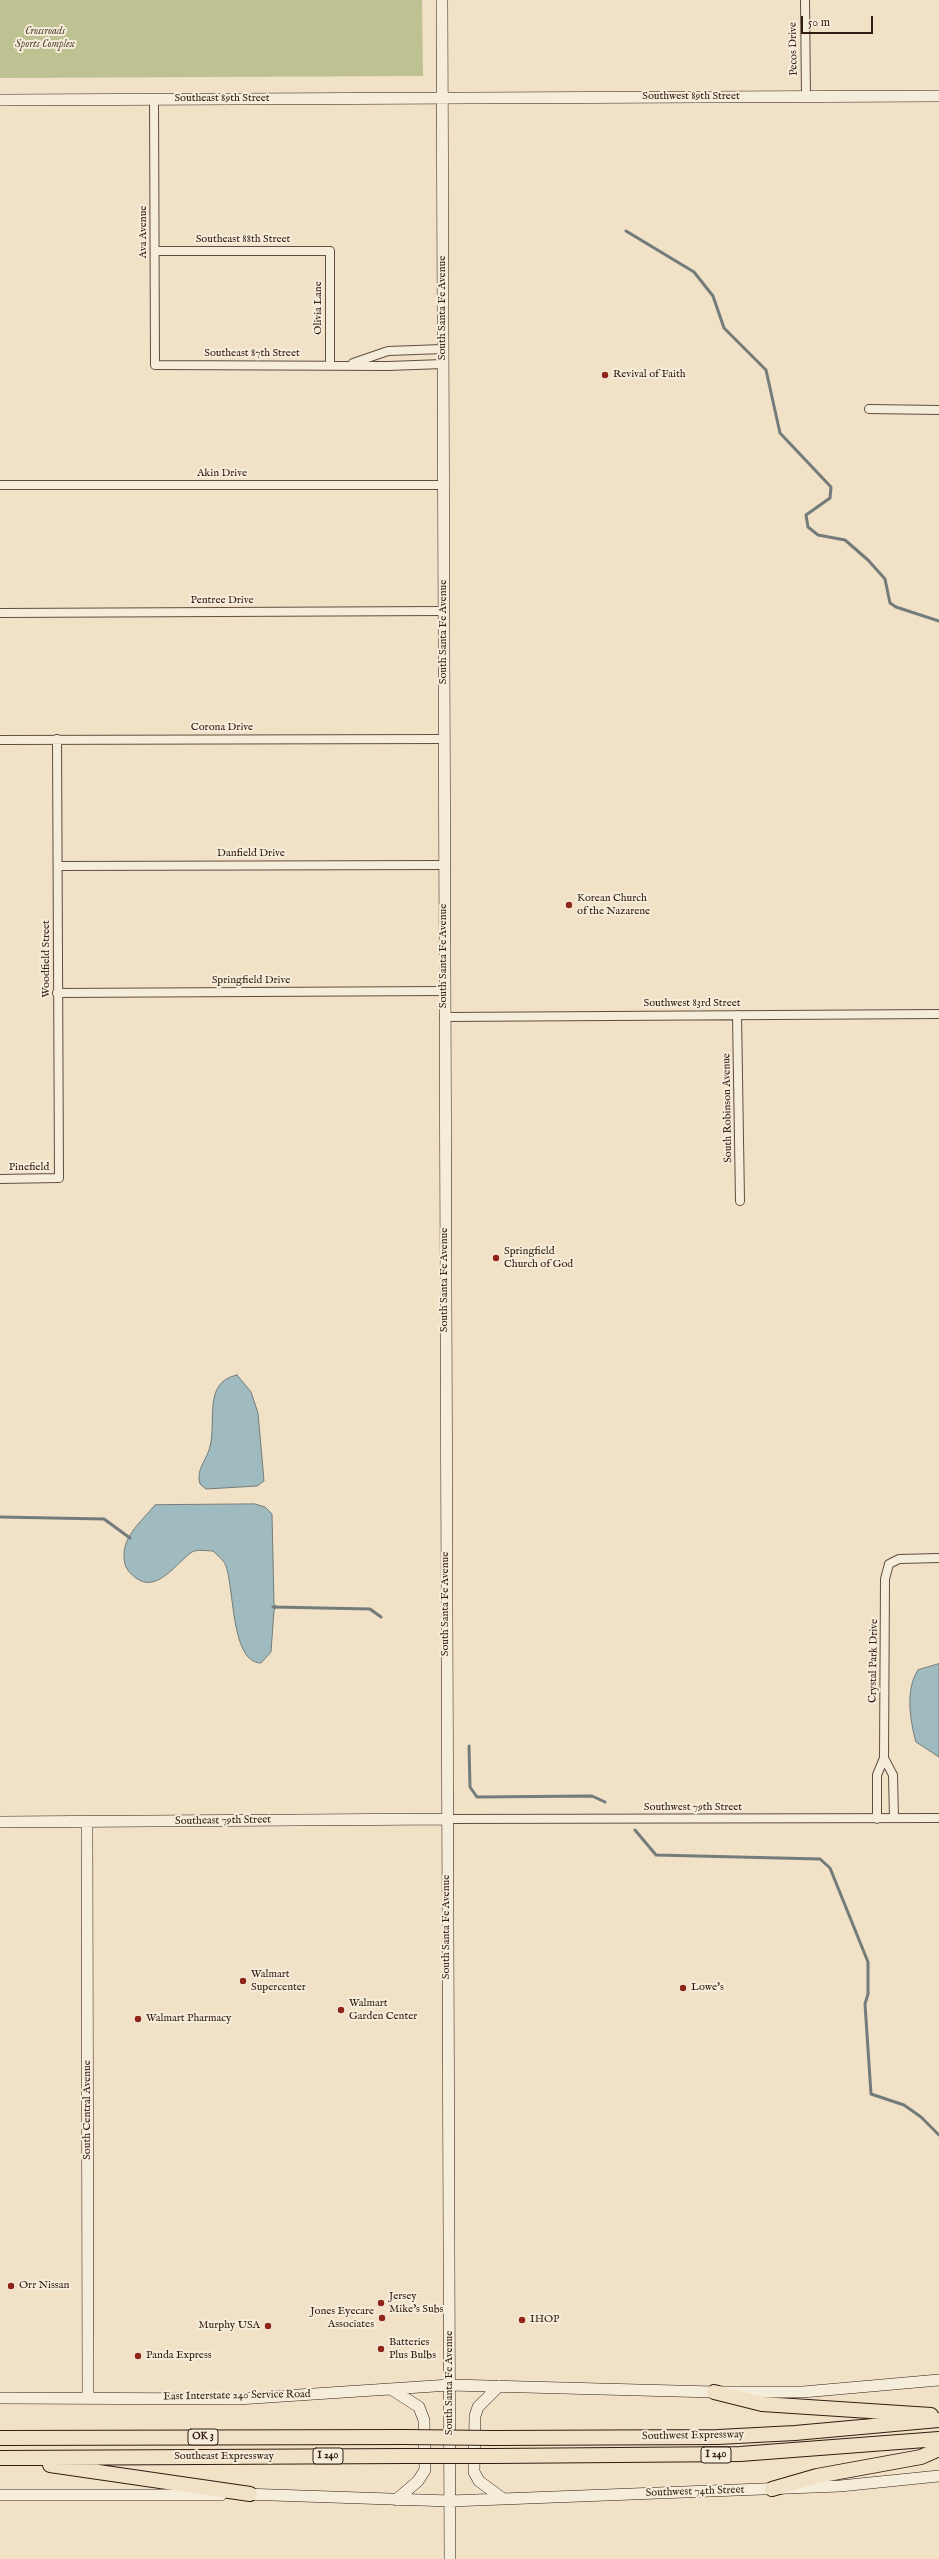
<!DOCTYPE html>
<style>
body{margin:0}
#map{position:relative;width:939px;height:2559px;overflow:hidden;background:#f1e1c6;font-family:"IM FELL English",serif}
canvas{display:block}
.scale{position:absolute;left:801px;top:16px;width:72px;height:18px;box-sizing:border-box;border:2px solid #311d13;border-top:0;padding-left:5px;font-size:12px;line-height:14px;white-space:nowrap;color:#311d13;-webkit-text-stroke:3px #f6ecda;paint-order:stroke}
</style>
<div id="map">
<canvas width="939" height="2559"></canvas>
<div class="scale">50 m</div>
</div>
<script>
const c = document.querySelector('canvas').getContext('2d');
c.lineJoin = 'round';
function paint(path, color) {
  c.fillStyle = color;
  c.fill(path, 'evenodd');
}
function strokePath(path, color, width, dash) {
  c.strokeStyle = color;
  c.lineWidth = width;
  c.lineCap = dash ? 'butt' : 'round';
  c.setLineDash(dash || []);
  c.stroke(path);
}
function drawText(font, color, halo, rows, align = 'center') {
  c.font = font + ' "IM FELL English",serif';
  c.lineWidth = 4;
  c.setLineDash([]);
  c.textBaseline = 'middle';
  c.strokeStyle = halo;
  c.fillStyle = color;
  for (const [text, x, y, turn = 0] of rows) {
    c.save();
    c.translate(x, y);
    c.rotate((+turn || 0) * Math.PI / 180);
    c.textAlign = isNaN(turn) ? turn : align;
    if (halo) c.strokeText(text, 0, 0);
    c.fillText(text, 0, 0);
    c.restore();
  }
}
paint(new Path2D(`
 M0 0H422L423 76 0 78Z`), '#bec292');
const water = new Path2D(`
 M237 1375 251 1392 258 1413 264 1481 257 1486 206 1489 200 1484C196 1470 205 1462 209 1450 218 1425 201 1382 237 1375Z
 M255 1504 265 1507 272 1514 274 1604 277 1607 274 1610 271 1652 261 1663C229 1663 235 1579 224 1562 221 1558 216 1554 213 1551 207 1551 197 1549 192 1552 177 1562 157 1594 136 1578 131 1574 127 1571 125 1564 119 1539 140 1523 155 1505Z
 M939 1664V1757L916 1742C910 1721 905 1689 918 1670Z`);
paint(water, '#9fbbbf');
strokePath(water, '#737c7a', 1);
strokePath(new Path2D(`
 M626 231 694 272 713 296 724 328 766 370 780 433 831 487 830 498 806 515 808 527 818 535 845 540 868 560 885 579 890 603 896 607 939 621
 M0 1517 104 1519 130 1538
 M273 1607 370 1609 381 1617
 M469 1746 470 1787 477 1797 592 1796 605 1802
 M635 1830 656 1855 820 1859 830 1868 868 1962V1994L865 2004 871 2094 904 2105 921 2117 939 2135`), '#737c7a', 3);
const street = new Path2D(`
 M805 0 806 97
 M154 100 155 365 388 366 443 364
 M155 251H330V365
 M353 363 388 351 443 349
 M869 409 939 410
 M0 485H444
 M0 613 444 611
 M0 740 444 739
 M58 866 444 865
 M57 993 445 991
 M737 1015 740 1201
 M444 1017 939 1014
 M0 1179 59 1178 57 739
 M884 1758 893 1775 894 1818
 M447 1819 939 1818
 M877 1819V1775L884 1758 885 1579 889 1564 899 1559 939 1558`);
const secondary = new Path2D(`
 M442 0 450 2559
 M0 100 939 96
 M0 1822 447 1819
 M87 1822 88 2398
 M499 2386 478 2407 475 2416 474 2472 479 2481 502 2498
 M391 2389 419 2407 424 2420 425 2470 418 2481 396 2500
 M0 2398 238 2399 450 2385 714 2392H803L939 2380
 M243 2494 450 2501 840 2486 939 2476
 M0 2495H221`);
const highway = new Path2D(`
 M714 2392 762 2404 931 2415
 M0 2438 405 2437
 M494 2438 718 2437 795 2433 939 2420
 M493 2456 740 2454 939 2439
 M0 2458 405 2456
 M50 2465 250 2494
 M772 2489 817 2476 921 2457 939 2449`);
strokePath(street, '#614e40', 10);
strokePath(secondary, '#311d13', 12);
strokePath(highway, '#311d13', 16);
strokePath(street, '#f6ecda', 8);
strokePath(secondary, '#f6ecda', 11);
strokePath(highway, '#f1e1c6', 14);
const highwayBridge = new Path2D(`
 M405 2437 494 2438
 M405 2456H493`);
strokePath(highwayBridge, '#311d13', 16, []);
strokePath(highwayBridge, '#f1e1c6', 14);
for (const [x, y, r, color] of [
 [605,375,4,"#8f2418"],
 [569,905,4,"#8f2418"],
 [496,1258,4,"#8f2418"],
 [243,1981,4,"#8f2418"],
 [683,1988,4,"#8f2418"],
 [341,2010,4,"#8f2418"],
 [138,2019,4,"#8f2418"],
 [11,2286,4,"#8f2418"],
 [381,2303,4,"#8f2418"],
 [382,2318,4,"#8f2418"],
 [522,2320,4,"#8f2418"],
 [268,2326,4,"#8f2418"],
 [381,2349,4,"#8f2418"],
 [138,2356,4,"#8f2418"]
]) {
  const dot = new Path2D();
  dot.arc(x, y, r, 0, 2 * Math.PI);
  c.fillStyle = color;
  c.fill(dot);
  strokePath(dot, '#f6ecda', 1.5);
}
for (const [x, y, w] of [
 [203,2437,30],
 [716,2455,30],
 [328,2456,30]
]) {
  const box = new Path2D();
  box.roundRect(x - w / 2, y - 8, w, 16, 3);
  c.fillStyle = '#f6ecda';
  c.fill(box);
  strokePath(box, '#311d13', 1);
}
drawText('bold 10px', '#311d13', null, [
 ["OK 3",203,2437],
 ["I 240",716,2455],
 ["I 240",328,2456]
]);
drawText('italic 11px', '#5b4f39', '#f6ecda', [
 ["Crossroads",45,32],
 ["Sports Complex",45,45]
]);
drawText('11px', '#311d13', '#f6ecda', [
 ["Pecos Drive",794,49,-91],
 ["Southwest 89th Street",691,97],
 ["Southeast 89th Street",222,99],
 ["Ava Avenue",144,232,-90],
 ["Southeast 88th Street",243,240],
 ["Olivia Lane",319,308,-90],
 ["South Santa Fe Avenue",443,308,-90],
 ["Southeast 87th Street",252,354],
 ["Akin Drive",222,474],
 ["Pentree Drive",222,601],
 ["South Santa Fe Avenue",444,632,-90],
 ["Corona Drive",222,728],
 ["Danfield Drive",251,854],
 ["South Santa Fe Avenue",444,956,-90],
 ["Woodfield Street",47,959,-90],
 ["Springfield Drive",251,981],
 ["Southwest 83rd Street",692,1004],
 ["South Robinson Avenue",728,1108,-91],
 ["Pinefield",29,1168],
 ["South Santa Fe Avenue",445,1280,-90],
 ["South Santa Fe Avenue",446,1604,-90],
 ["Crystal Park Drive",874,1661,-89],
 ["Southwest 79th Street",693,1808],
 ["Southeast 79th Street",223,1821,-1],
 ["South Santa Fe Avenue",447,1927,-90],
 ["South Central Avenue",88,2110,-90],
 ["South Santa Fe Avenue",450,2383,-90],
 ["East Interstate 240 Service Road",237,2396,-1],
 ["Southwest Expressway",693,2436,-1],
 ["Southeast Expressway",224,2457],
 ["Southwest 74th Street",695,2492,-2]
]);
drawText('11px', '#311d13', '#f6ecda', [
 ["Revival of Faith",613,375],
 ["Korean Church",577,899],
 ["of the Nazarene",577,912],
 ["Springfield",504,1252],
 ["Church of God",504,1265],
 ["Walmart",251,1975],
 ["Supercenter",251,1988],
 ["Lowe's",691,1988],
 ["Walmart",349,2004],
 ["Garden Center",349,2017],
 ["Walmart Pharmacy",146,2019],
 ["Orr Nissan",19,2286],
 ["Jersey",389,2297],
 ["Mike's Subs",389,2310],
 ["Jones Eyecare",374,2312,"right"],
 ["Associates",374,2325,"right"],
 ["IHOP",530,2320],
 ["Murphy USA",260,2326,"right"],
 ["Batteries",389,2343],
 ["Plus Bulbs",389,2356],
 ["Panda Express",146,2356]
], 'left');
</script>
